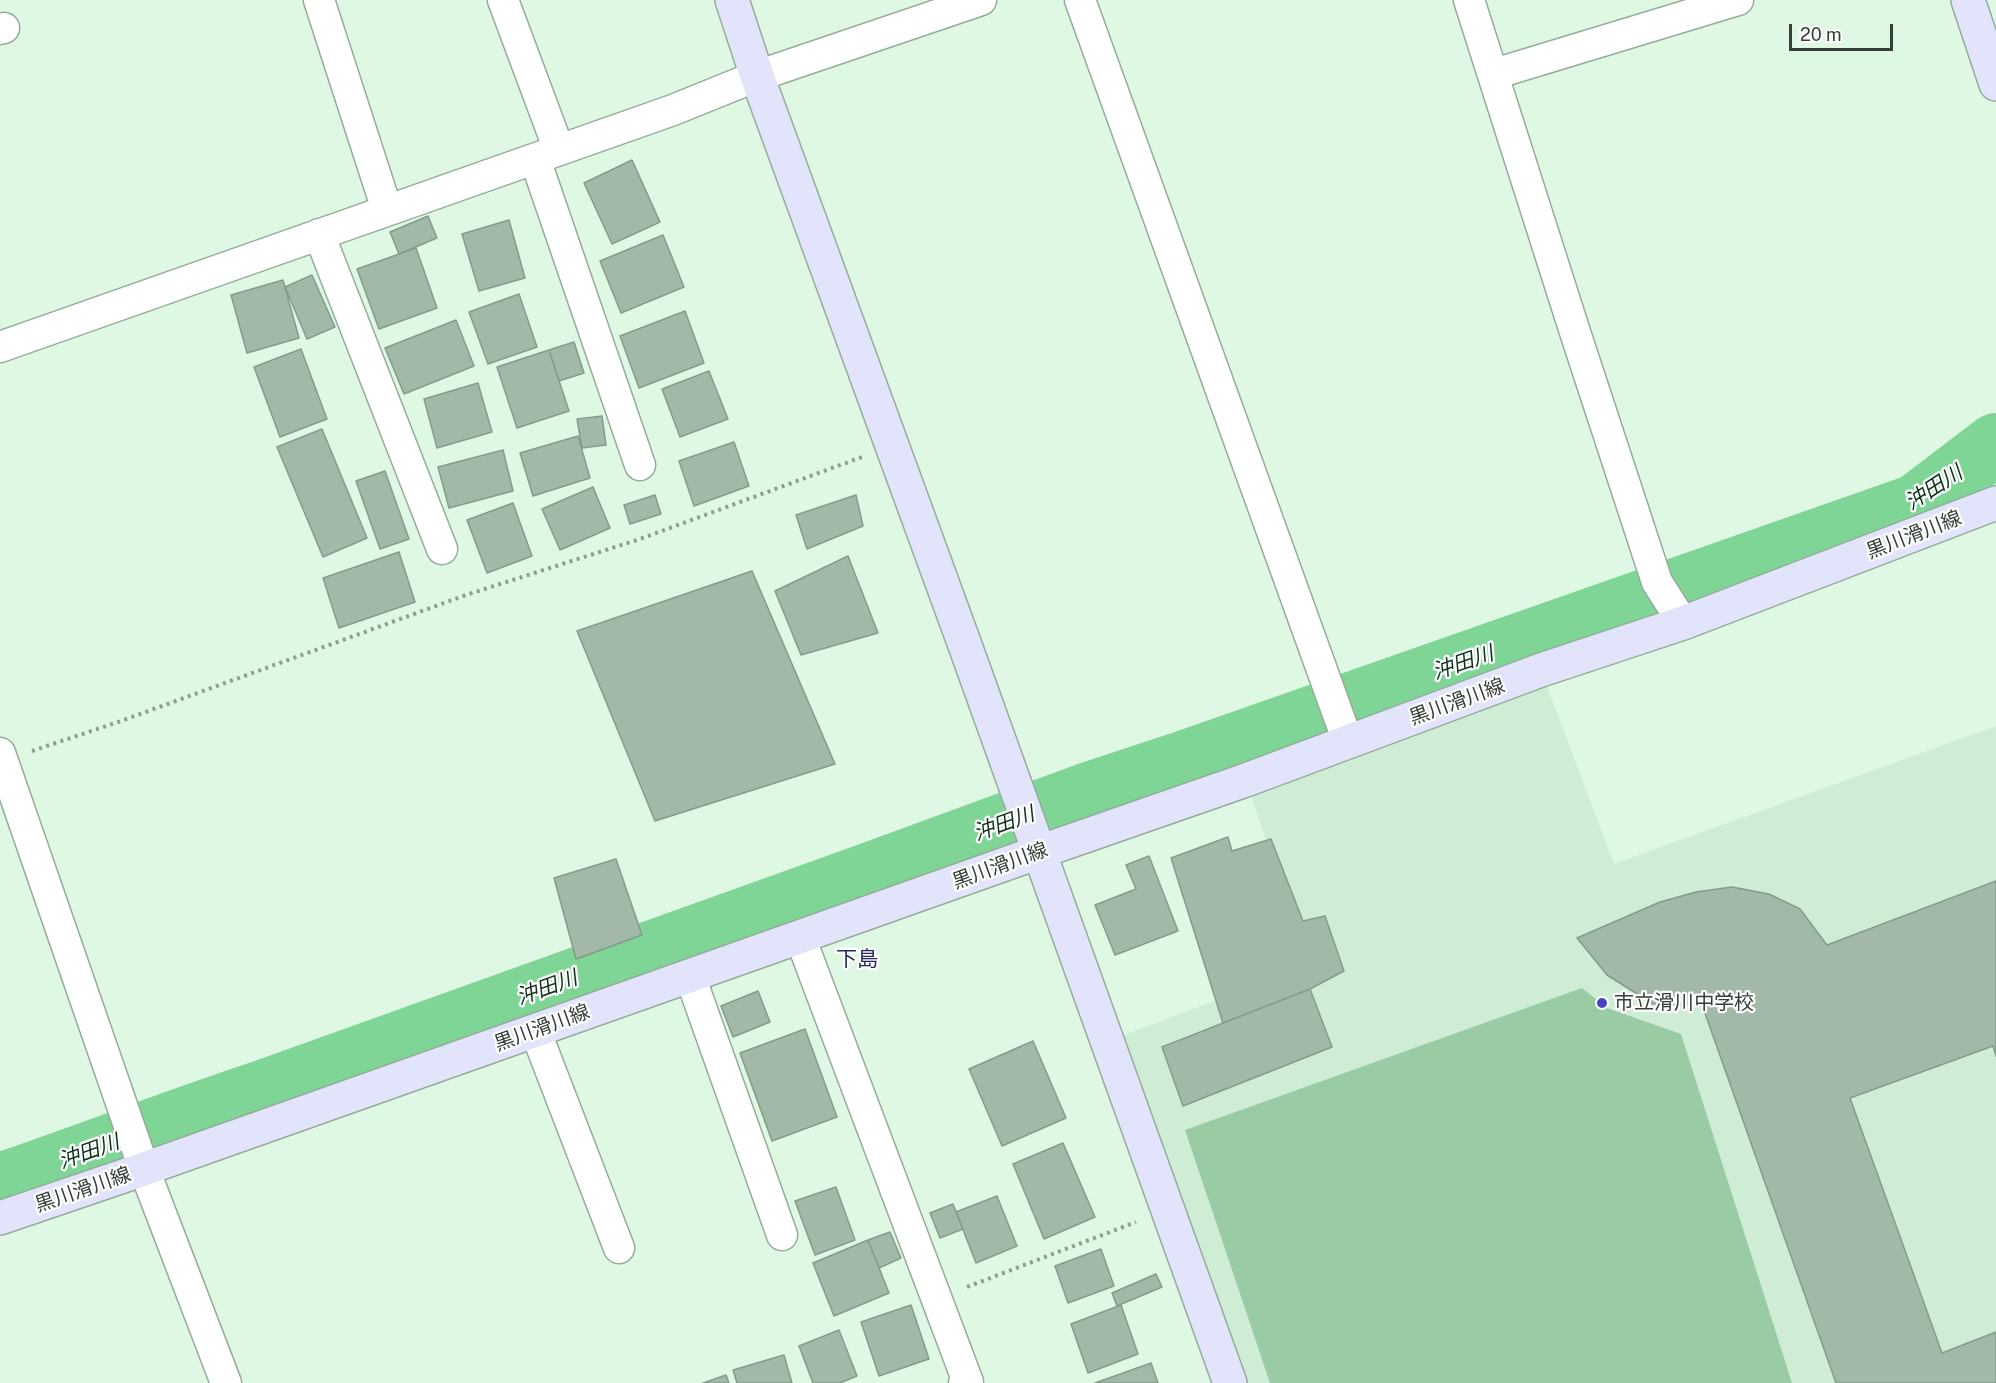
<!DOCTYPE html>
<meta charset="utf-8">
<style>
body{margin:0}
#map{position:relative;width:1996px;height:1383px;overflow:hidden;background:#dff8e4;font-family:"Public Sans",sans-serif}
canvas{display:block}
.scale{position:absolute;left:1789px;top:24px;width:104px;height:27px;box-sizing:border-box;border:3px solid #353f37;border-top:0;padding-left:8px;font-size:18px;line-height:21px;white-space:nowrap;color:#353f37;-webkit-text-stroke:4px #fefefe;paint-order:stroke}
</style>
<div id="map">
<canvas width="1996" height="1383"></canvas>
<div class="scale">20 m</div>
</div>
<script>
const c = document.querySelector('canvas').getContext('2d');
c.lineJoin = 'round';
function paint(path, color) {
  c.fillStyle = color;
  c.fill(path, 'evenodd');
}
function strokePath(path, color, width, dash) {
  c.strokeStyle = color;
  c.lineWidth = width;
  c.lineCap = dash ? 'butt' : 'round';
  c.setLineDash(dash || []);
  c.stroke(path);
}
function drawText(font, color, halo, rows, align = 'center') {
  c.font = font + ' "Public Sans","Noto Sans JP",sans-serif';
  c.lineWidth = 4.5;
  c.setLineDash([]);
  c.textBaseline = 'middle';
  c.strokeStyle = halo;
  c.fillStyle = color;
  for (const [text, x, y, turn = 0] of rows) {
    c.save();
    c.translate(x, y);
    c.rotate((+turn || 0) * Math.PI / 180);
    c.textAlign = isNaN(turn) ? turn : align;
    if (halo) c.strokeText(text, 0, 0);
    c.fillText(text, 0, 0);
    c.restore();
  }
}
paint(new Path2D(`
 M1541 670 1614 864 1996 726V1383H1228L1108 1041 1308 966 1246 780Z`), '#cfedd5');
paint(new Path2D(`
 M1582 988 1607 1008 1681 1034 1792 1383H1270L1185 1130Z`), '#99cca5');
strokePath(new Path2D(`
 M0 1184C88 1154 175 1120 263 1091L860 877 1086 794 1186 761 1916 505 1996 444`), '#7ed596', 62);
const building = new Path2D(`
 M632 160 660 222 612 244 584 183Z
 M428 216 437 238 399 254 390 232Z
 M509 220 525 278 479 291 462 234Z
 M663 235 684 287 621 313 600 261Z
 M416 248 437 308 379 329 357 269Z
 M312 275 335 327 307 339 285 287Z
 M283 280 299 338 247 353 231 295Z
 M519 294 537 347 488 364 469 312Z
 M685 311 704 363 639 388 620 336Z
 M456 320 474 366 404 394 385 348Z
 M574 342 584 373 559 381 549 350Z
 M301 349 327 419 280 437 254 367Z
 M549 350 569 411 517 428 497 367Z
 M709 371 728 419 680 437 662 389Z
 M478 383 492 432 437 448 424 399Z
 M602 416 606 445 582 448 577 419Z
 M322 429 367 538 323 557 277 447Z
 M578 436 590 478 533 496 520 453Z
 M734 442 749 486 694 506 679 461Z
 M503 450 513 491 449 508 438 467Z
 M385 471 409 539 380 549 356 481Z
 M593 487 610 528 560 550 542 509Z
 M655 495 661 514 630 524 624 505Z
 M856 495 863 526 807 549 796 515Z
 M513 503 532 556 487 573 467 520Z
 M399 552 415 602 339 628 323 578Z
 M848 556 878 633 801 655 775 591Z
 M752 571 835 764 655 821 577 631Z
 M1228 837 1232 851 1271 839 1303 921 1325 916 1344 971 1310 989 1223 1023 1171 858Z
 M1149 856 1178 931 1115 955 1095 905 1136 889 1126 865Z
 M616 859 642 935 576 959 554 878Z
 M1996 881V1056L1993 1046 1850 1098 1942 1353 1996 1332V1383H1836L1701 1002 1687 1005 1653 1004 1607 975 1577 938 1660 902 1696 892 1732 887 1769 894 1800 909 1827 945Z
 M1310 989 1332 1047 1183 1106 1162 1047Z
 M758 991 770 1022 733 1037 721 1006Z
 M805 1029 837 1117 772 1141 740 1053Z
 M1033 1041 1066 1118 1002 1146 969 1069Z
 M1063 1143 1095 1217 1044 1239 1013 1164Z
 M836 1187 855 1240 815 1255 795 1201Z
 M997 1196 1017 1246 976 1263 956 1212Z
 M953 1204 963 1229 940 1238 930 1213Z
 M890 1232 901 1258 879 1268 868 1240Z
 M868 1240 889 1293 834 1316 813 1263Z
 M1101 1249 1114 1286 1068 1303 1055 1266Z
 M1156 1274 1162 1287 1117 1306 1112 1293Z
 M911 1305 929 1359 879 1376 861 1322Z
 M1121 1305 1138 1354 1088 1373 1071 1324Z
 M839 1330 857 1376 840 1383H813L799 1346Z
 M784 1355 792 1383H737L733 1370Z
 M1151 1363 1158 1383H1095Z
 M726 1375 729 1383H703Z`);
paint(building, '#a1b9a6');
strokePath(building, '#859c8a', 1.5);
const street = new Path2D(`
 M319 0 387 210
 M503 0 559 150
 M1080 0 1348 742
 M1469 0 1574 329 1657 582 1683 623
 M0 29 4 28
 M1494 74 1738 0
 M535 159 640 465
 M319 234 442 549
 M0 347 673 110 757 76 981 0
 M0 753 144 1169 226 1383
 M800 937 968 1382 964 1383
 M690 976 782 1235
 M535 1030 619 1248`);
const secondary = new Path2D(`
 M732 0 757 76 966 648 1230 1383
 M1968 0 1996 84
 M0 1218 144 1169 1039 852 1246 780 1541 670 1683 623 1996 503`);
strokePath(street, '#95ac9a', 33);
strokePath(secondary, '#95ac9a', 36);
strokePath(new Path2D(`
 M32 751 121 721 466 595 640 539 862 457
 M967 1287 1136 1222`), '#8c9e90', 4, [3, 4.5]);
strokePath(street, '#fff', 30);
strokePath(secondary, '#e1e4fa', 33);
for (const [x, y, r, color] of [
 [1602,1003,6,"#4846bc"]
]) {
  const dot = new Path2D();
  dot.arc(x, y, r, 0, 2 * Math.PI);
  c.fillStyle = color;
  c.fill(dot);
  strokePath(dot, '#fefefe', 2);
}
drawText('20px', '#353f37', '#fefefe', [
 ["黒川滑川線",1914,535,-21],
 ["黒川滑川線",1457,702,-20],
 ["黒川滑川線",1000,866,-20],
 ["黒川滑川線",542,1028,-20],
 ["黒川滑川線",83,1190,-19]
]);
drawText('20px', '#353f37', '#fefefe', [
 ["市立滑川中学校",1614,1003]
], 'left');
drawText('italic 21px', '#0d321a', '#fefefe', [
 ["沖田川",1934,488,-33],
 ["沖田川",1463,663,-19],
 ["沖田川",1004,824,-20],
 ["沖田川",547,988,-20],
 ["沖田川",89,1152,-20]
]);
drawText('21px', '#252760', '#fefefe', [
 ["下島",857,960]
]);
</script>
